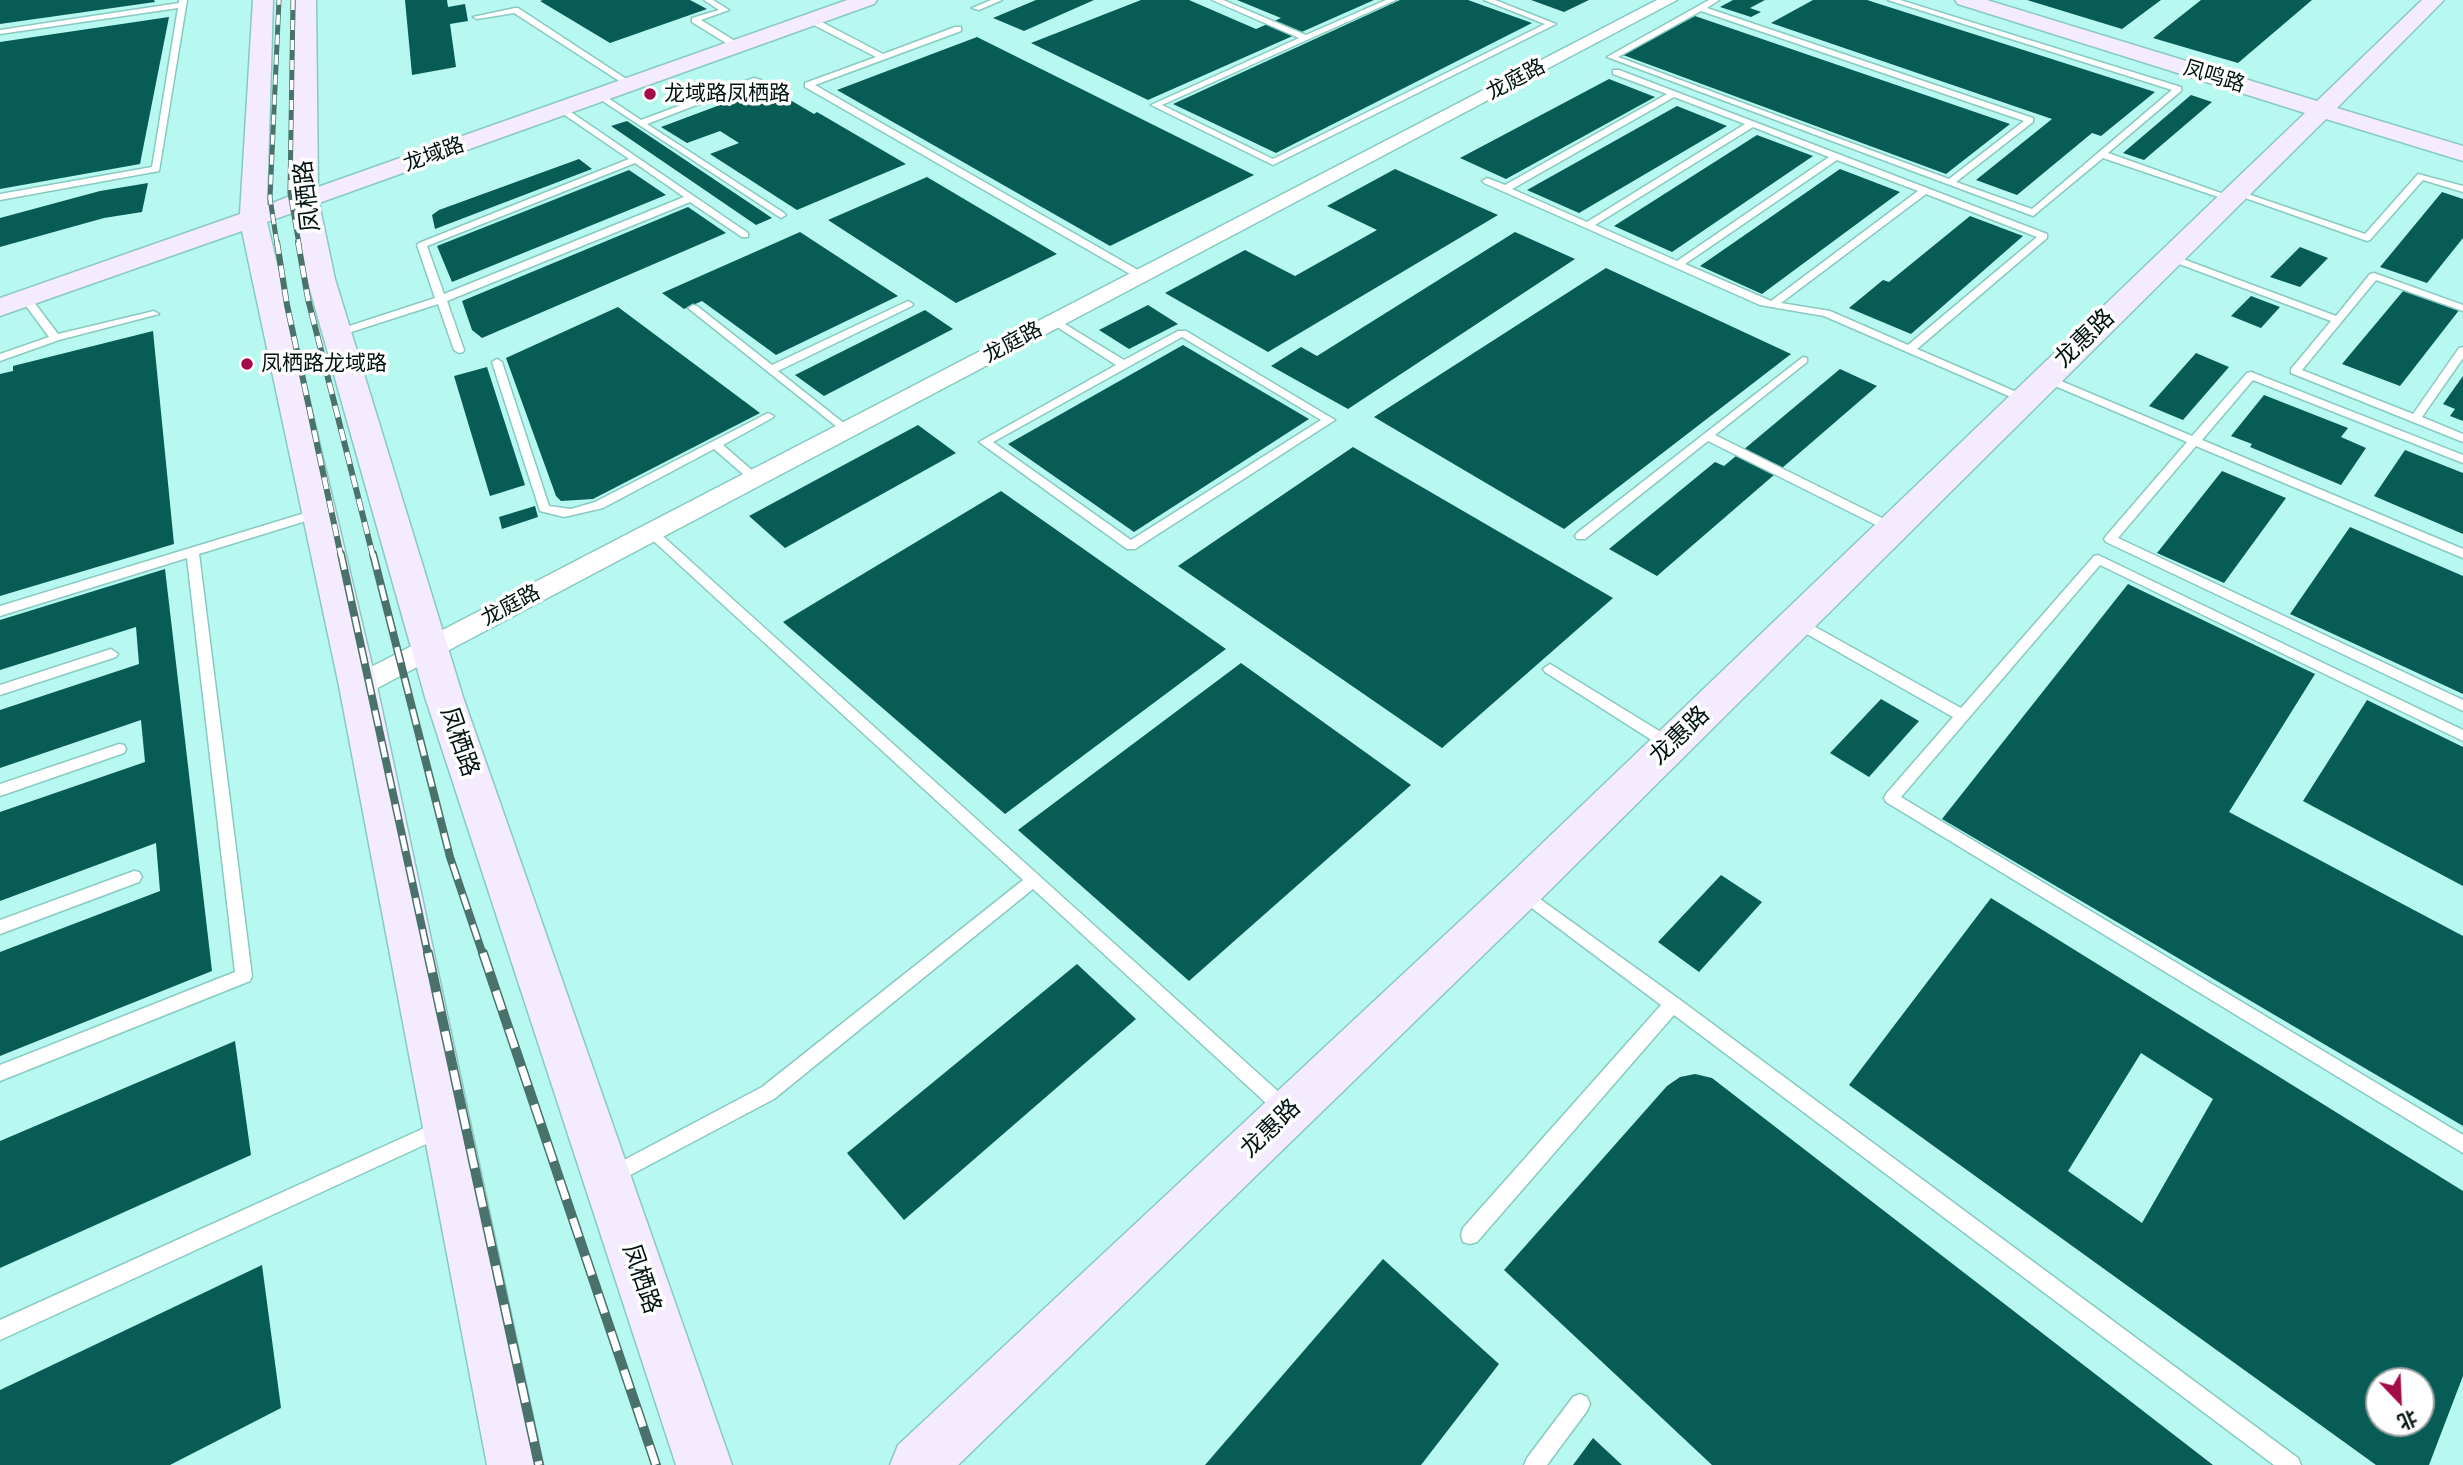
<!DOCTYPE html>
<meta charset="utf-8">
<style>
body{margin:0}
#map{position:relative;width:2463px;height:1465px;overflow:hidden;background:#b7f9f0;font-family:"Fira Sans","Noto Sans SC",sans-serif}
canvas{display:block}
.north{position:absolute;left:2365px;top:1367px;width:70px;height:70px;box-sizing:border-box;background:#fff;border:2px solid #99a1a0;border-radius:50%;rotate:157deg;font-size:19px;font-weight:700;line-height:28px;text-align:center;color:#001411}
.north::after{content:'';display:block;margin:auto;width:24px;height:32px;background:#a30b49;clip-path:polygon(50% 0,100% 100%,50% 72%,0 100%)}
</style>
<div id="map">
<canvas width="2463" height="1465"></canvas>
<div class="north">北</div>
</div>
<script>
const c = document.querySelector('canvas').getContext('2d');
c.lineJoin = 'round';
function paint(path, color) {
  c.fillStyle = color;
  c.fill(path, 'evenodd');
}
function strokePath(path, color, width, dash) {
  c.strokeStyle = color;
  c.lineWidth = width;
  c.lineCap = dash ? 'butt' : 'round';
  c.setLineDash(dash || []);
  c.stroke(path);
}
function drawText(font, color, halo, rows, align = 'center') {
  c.font = font + ' "Fira Sans","Noto Sans SC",sans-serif';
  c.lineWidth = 7;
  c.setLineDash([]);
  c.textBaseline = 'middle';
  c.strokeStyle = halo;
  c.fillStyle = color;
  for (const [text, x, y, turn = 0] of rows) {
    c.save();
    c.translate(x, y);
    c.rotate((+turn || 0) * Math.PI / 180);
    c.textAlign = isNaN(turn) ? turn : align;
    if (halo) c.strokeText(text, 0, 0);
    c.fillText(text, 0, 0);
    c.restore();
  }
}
paint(new Path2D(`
 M0 0H154L155 2 0 24Z
 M405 0H447L448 7 465 4 468 21 450 24 456 67 412 75Z
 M543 0H690L707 9 610 43 540 1Z
 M1036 0H1094L1024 31 993 18Z
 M1141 0H1189L1256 29 1281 18 1237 0H1374L1148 100 1031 43Z
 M1400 0H1468L1532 23 1276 153 1173 104Z
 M1531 0H1589L1564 12Z
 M1733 0H1765L1750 8 1761 12 1751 17 1720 7Z
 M1813 0H1867L2155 92 2101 136 2092 133 2017 195 1976 180 2052 119 1771 23Z
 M2027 0H2161L2122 29Z
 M2201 0H2312L2238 63 2153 38Z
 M1695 16 2010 124 1946 174 1623 55Z
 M169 17 140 164 0 189V42Z
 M977 37 1254 175 1110 246 837 90Z
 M1609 79 1655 97 1506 179 1460 158Z
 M768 87 814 114 817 112 906 164 797 210 710 154 739 143 720 131 687 143 661 127Z
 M2191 95 2212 102 2144 160 2123 153Z
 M1677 106 1727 126 1579 213 1527 190Z
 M627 121 772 218 756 225 611 126Z
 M1757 135 1813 156 1672 252 1614 226Z
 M579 159 592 169 435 229 432 215 439 210Z
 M1395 169 1498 215 1268 352 1165 293 1245 250 1295 276 1377 230 1327 206Z
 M1840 169 1900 192 1762 294 1700 266Z
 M629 170 666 195 452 282 437 246Z
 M927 177 1057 254 956 303 828 220Z
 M148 183 142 212 104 218 0 247V218L100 191Z
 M2442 192 2463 199V238L2427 283 2380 267Z
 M688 207 726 233 482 338 472 330 462 301Z
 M1970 216 2023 236 1911 334 1849 308 1883 280 1889 282Z
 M800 232 898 296 776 355 702 301 684 309 662 293Z
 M1515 232 1575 259 1348 409 1271 366 1301 347 1317 356Z
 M2300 247 2328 258 2300 287 2270 277Z
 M1606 268 1791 354 1564 529 1374 417Z
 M2404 290 2460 309 2400 386 2342 364Z
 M2251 296 2280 307 2261 328 2231 316Z
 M1148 305 1178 324 1129 349 1099 330Z
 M618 307 760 413 593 499 561 501 556 496 506 358Z
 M925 310 953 329 824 396 795 375Z
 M153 331 174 544 0 596V374L13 371V366Z
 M1183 345 1309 419 1134 532 1008 444Z
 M2196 353 2229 367 2183 420 2149 406Z
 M487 367 525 485 490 496 454 376Z
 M1840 369 1877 386 1657 576 1609 549 1715 462 1724 466Z
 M2463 376V421L2450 416 2455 409 2443 404Z
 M2264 395 2348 428 2341 437 2366 448 2341 485 2250 447 2252 444 2231 436Z
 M918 425 956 453 785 548 749 516Z
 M1353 447 1613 598 1442 748 1178 566Z
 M2405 450 2463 473V534L2374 496Z
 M2222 471 2286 498 2224 583 2157 553Z
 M1001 491 1226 649 1005 814 783 622Z
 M535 506 538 517 502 529 499 517Z
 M2350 527 2463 576V694L2290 614Z
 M165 569 212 971 0 1056V952L160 891 156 843 0 901V812L145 762 141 720 0 768V710L139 664 136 627 0 670V620Z
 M2128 584 2315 674 2229 812 2463 936V1126L1942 819Z
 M1241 663 1411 785 1189 981 1018 830Z
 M1881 699 1919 721 1869 777 1830 753Z
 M2367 700 2463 747V886L2303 801Z
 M1721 875 1762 902 1699 972 1658 942Z
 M1991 898 2463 1191V1376L2429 1465H2376L1849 1085ZM2141 1053 2213 1099 2142 1223 2068 1171ZM2379 1381H2421V1423H2379Z
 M1077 964 1136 1019 904 1220 847 1153Z
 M235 1041 251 1155 0 1268V1141Z
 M1695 1074 1712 1078 2213 1465H1712L1504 1270 1667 1086 1680 1077Z
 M1383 1259 1499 1364 1421 1465H1205Z
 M262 1265 281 1408 170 1465H0V1390Z
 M1593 1438 1622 1465H1573Z`), '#085c56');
const lane = new Path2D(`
 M179 0H187L159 171 0 200V194L152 167 178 8 0 34V30L179 3Z
 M704 0H713L729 10 701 20 740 44V48H734L692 22V18L719 10Z
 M991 0H1002L979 10 972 8Z
 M1212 0H1223L1306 35 1386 0H1396L1162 105 1273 159 1545 24 1484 0H1495L1556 24 1273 165 1151 105 1299 38Z
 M1709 0H1719L1707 8 2033 118V122L1956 182 2032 209 2172 90 1888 0H1900L2181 87V91L2108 153 2235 198 2227 200 2103 158 2033 216 1607 57ZM1701 11 2024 121 1949 179 1618 57Z
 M515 8H518L634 84 627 86 514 13 477 19 473 17Z
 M808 18H814L883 54 955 27H961V31L815 85 1145 274V278H1137L805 87V83L876 57 808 22Z
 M1613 70H1619L2047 234V238L1917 349 2028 397V401H2020L1824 316 1760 305 1484 183 1482 181 1487 178 1505 185 1667 94 1613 74ZM1674 97 1745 124 1587 222 1512 189ZM1753 127 1829 157 1677 261 1595 225ZM1837 160 1918 191 1771 301 1685 264ZM1926 194 2037 237 1908 345 1830 311 1781 303Z
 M754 78 761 80 647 124 784 213 786 215 781 218 595 96 602 94 641 120Z
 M562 106 748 233V237H742L690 202 447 301 464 350 463 352 459 353 454 350 438 304 342 335H334V331L435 298 417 245 419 243 629 159 559 111 558 109ZM635 163 684 197 444 294 427 246Z
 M2418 174 2463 186V192L2423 180 2370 240 2367 241 2231 193 2239 191 2365 234Z
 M2166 255H2172L2336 316 2370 274 2374 273 2463 305V311L2376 280 2302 370 2413 414 2459 348 2463 347V358L2422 417 2463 434V442L2291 373V369L2331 321 2166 259Z
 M26 296 30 297 58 334 154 311 159 314 59 340 0 361V354L49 337 21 299Z
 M908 301 913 304 912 306 778 371 850 428 852 430 846 434 688 308 693 305 697 306 772 365Z
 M1055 318 1124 360 1178 331H1186L1335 420 1135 549H1127L979 442 1116 365 1051 323 1050 321ZM1182 337 1321 420 1131 540 993 442Z
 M1803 357 1807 358V362L1715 435 1896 525 1898 528 1896 531H1888L1708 441 1585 539H1577L1575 536 1577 533Z
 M497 359 502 362 549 506 571 509 595 502 768 413 774 416 772 418 723 445 761 478 759 481H751L714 449 603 508 564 517 540 511 492 362Z
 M2251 372 2463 455V463L2253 380 2202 440 2463 549V558L2196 446 2118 538 2463 700V711L2106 542 2104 539 2106 536 2187 442 2041 380V376H2049L2192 436 2247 373Z
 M318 509 324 513 322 516 199 554 252 976 250 981 0 1081V1065L235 972 187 558 0 616V606Z
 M651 528 655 529 1291 1103 1294 1109 1291 1115 1285 1117 1279 1115 1033 889 774 1099 619 1181 613 1184 607 1181 604 1175 607 1169 762 1087 1023 880 647 535 645 532 647 529Z
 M2098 555 2463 730V741L2100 565 1901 797 2463 1135V1153L1886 802 1884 798 1886 794 1953 717 1791 625 1789 622 1796 617 1801 619 1961 708 2094 556Z
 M111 649 118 654 116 657 0 695V685Z
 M1550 664 1674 740 1676 744 1674 748H1664L1545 672 1543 669Z
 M119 744 124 745 126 749 124 753 0 796V784Z
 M134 871 139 872 142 877 139 882 0 934V920Z
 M1522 886 1679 999 2298 1458 2301 1465H2274L1674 1015 1477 1242 1470 1244 1463 1242 1461 1235 1463 1228 1661 1005 1517 897 1514 892 1517 887Z
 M442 1120 448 1122 451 1128 448 1134 0 1340V1320Z
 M1580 1394 1587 1397 1590 1404 1587 1411 1547 1465H1524L1527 1458 1573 1397Z`);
const street = new Path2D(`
 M1657 0H1677L368 693 358 696 348 693 344 686 348 679Z`);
const secondary = new Path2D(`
 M253 0H273L267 205 293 195 291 156 296 0H316L318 187 847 0H877L874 4 319 203 335 279 463 697 732 1465H676L425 697 307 279 295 212 267 222 377 686 543 1465H487L339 686 242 231 0 316V298L240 214Z
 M1955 0H1987L2317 101 2422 0H2444L2337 108 2463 146V161L2326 119 1536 904 958 1465H890L898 1445 1506 878 2305 113 1958 4Z`);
strokePath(lane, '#88c9c1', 3);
strokePath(street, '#88c9c1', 3);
strokePath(secondary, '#88c9c1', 3);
paint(lane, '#fff');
paint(street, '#fff');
paint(secondary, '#f4ebfe');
const railFar3 = new Path2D(`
 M293 0 290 193 299 244
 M277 244 270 198 279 0`);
const railFar2 = new Path2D(`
 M277 242 287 305 341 556
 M298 242 308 299 373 556`);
const railFar1 = new Path2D(`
 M341 554 428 955
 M373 554 450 857 483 955`);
const rail = new Path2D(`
 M428 953 539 1465
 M483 953 656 1465`);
strokePath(railFar3, '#4a716b', 5);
strokePath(railFar2, '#4a716b', 6);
strokePath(railFar1, '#4a716b', 8);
strokePath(rail, '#4a716b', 10);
strokePath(railFar3, '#fff', 3.5, [10]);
strokePath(railFar2, '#fff', 4.5, [12]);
strokePath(railFar1, '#fff', 5, [16]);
strokePath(rail, '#fff', 7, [20]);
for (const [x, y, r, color] of [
 [650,94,7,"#a30b49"],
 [247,364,7,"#a30b49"]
]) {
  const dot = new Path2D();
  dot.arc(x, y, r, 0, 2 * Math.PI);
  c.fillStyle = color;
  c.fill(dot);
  strokePath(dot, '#fff', 2.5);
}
drawText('21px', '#001411', '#fff', [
 ["凤鸣路",2214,77,17],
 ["龙庭路",1516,80,-28],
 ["龙域路",434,155,-20],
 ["龙庭路",1013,343,-28],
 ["龙庭路",511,606,-28]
]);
drawText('21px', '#001411', '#fff', [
 ["龙域路凤栖路",664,94],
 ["凤栖路龙域路",261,364]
], 'left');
drawText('24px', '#001411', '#fff', [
 ["凤栖路",308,196,-97],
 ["龙惠路",2085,339,-44],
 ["龙惠路",1680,736,-44],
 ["凤栖路",459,742,71],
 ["龙惠路",1271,1129,-44],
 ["凤栖路",641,1279,71]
]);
</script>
